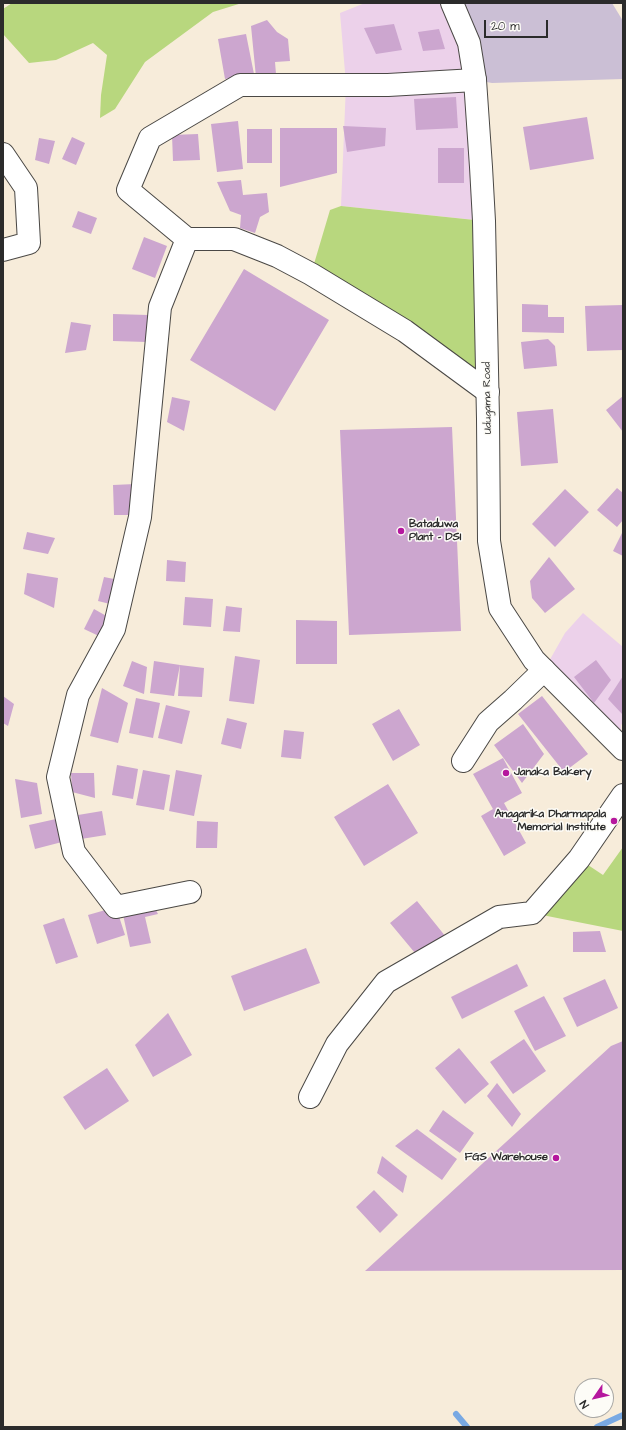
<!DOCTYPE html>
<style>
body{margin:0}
#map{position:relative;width:626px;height:1430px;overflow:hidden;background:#f7ecda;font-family:"Architects Daughter",sans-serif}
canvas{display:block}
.frame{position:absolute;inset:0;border:4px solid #2b2b2b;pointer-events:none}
.north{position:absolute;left:574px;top:1378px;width:40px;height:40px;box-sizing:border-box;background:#fdfcf7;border:1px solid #a9a8a5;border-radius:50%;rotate:236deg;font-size:11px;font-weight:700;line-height:16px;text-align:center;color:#2b2b2b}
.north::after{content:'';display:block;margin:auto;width:14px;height:18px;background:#b5179e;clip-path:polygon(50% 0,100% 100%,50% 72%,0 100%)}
.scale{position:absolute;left:484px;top:20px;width:64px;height:18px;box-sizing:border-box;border:2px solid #2b2b2b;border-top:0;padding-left:5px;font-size:12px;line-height:14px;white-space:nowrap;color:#2b2b2b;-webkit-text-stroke:3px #fdfcf7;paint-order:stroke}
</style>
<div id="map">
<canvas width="626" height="1430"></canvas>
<div class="frame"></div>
<div class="north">N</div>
<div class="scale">20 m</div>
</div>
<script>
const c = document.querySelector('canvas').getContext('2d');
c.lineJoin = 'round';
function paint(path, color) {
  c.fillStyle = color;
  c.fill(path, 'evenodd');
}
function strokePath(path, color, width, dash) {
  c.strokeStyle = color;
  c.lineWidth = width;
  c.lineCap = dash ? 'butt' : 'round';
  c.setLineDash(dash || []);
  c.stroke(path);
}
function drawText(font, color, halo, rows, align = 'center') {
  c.font = font + ' "Architects Daughter",sans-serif';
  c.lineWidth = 3;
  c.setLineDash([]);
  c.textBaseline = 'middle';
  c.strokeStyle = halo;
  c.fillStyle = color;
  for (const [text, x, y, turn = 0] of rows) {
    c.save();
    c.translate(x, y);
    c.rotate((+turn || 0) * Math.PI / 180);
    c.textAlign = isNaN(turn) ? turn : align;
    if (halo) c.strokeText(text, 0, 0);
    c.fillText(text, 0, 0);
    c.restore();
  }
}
paint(new Path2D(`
 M365 3H452L469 43 484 221 341 206 346 84 340 13Z
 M583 613 623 647V723L621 725 622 747 544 670 565 633Z`), '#ecd1ea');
paint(new Path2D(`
 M452 3H612L623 21V79L492 83 475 80Z`), '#cbbfd5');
paint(new Path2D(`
 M12 3H242L213 12 145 62 115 109 100 118 101 95 107 55 93 43 56 60 29 63 3 34V9Z
 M341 206 484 221 488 392 311 274 330 210Z
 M623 847V931L532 913 579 859 603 875Z`), '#b8d77e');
strokePath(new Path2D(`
 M456 1414 467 1427
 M597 1427 623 1415`), '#79a9e3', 6);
paint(new Path2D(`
 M267 20 277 32 288 39 290 61 275 62 276 74 256 77 251 26Z
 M394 24 402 50 376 54 364 28Z
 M439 29 445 49 423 51 418 32Z
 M246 34 254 74 225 79 218 39Z
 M456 97 458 128 416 130 414 99Z
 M587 117 594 159 530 170 523 127Z
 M238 121 243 169 217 172 211 124Z
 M343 126 386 128 385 146 347 152Z
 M280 128H337V173L280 187Z
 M247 129H272V163H247Z
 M198 134 200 160 173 161 172 135Z
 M72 137 85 143 76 165 62 159Z
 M39 138 55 141 49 164 35 160Z
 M438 148H464V183H438Z
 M241 180 243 195 267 193 269 212 260 217 255 233 240 228 241 215 230 211 217 182Z
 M78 211 97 218 91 234 72 227Z
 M144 237 167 246 155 278 132 269Z
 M244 269 329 320 275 411 190 360Z
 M522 304 548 305V317H564V333L522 332Z
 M623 305V350L587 351 585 306Z
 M113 314 148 315 147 342 113 341Z
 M71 322 91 325 86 350 65 353Z
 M548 339 555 346 557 366 524 369 521 342Z
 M623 396V432L606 410Z
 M172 397 190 401 184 431 167 422Z
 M553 409 558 463 521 466 517 412Z
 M452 427 461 631 349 635 340 430Z
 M135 484V515H114L113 485Z
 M617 488 623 493V520L617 527 597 510Z
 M565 489 589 512 555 547 532 524Z
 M623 531V556L613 551Z
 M27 532 55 538 48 554 23 549Z
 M549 557 575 589 545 613 532 598 530 581Z
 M167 560 186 562 185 582 166 581Z
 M27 573 58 578 54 608 24 594Z
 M104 577 119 580 114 605 98 601Z
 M185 597 213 599 211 627 183 625Z
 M226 606 242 608 240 632 223 631Z
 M94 609 110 618 101 637 84 629Z
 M296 620 337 621V664H296Z
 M235 656 260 660 254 704 229 701Z
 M596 660 611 680 594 703 574 677Z
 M132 661 147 667 144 694 123 686Z
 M154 661 180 665 204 668 202 697 178 696 180 665 174 696 150 693Z
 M623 676V715L608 699Z
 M102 688 128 703 118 743 90 736Z
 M3 696 14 704 8 726 3 723Z
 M542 696 588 754 564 772 518 714Z
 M136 698 160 703 153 738 129 733Z
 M166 705 190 711 182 744 158 738Z
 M399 709 420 745 393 761 372 724Z
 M227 718 247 723 241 749 221 744Z
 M523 724 544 754 522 783 494 745Z
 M284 730 304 732 301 759 281 757Z
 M503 758 522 793 504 803 526 843 504 856 481 816 493 809 473 774Z
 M117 765 138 769 133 799 112 795Z
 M143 770 170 775 164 810 136 805Z
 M176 770 202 775 194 816 169 811Z
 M71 773H94L95 798 72 792Z
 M15 779 37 783 42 814 21 818Z
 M388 784 418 833 364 866 334 817Z
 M102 811 106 835 81 839 78 815Z
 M56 819 62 842 35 849 29 825Z
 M197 821 218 822 217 848H196Z
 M417 901 446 937 420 959 390 923Z
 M153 904 158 914 145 917 151 943 130 947 122 910Z
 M116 907 125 935 97 944 88 915Z
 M64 918 78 957 56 964 43 925Z
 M600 931 606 952H573V932Z
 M306 948 320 983 244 1011 231 976Z
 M517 964 528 986 462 1019 451 997Z
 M605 979 618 1008 577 1027 563 998Z
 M544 996 566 1036 535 1051 514 1011Z
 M168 1013 192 1055 153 1077 135 1045Z
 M524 1039 546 1071 513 1094 490 1062Z
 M623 1041V1270L365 1271 611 1046Z
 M459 1048 489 1084 465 1104 435 1068Z
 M107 1068 129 1101 85 1130 63 1097Z
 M497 1083 521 1114 512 1127 487 1096Z
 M443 1110 474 1133 460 1153 429 1131Z
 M417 1129 457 1159 442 1180 395 1146Z
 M382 1156 407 1176 403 1193 377 1173Z
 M374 1190 398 1215 380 1233 356 1207Z`), '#cca6cf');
const minor = new Path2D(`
 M3 154 26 188 29 243 3 250
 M187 239H234L277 256 311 274 405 331 488 392
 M463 761 488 722 513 700 544 670
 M190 892 116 907 74 852 58 777 78 695 114 629 140 517 160 307 187 239 128 190 150 138 240 85H388L475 80
 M310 1097 337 1044 386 982 499 917 532 913 579 859 623 795`);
const major = new Path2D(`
 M452 3 469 43 475 80 481 167 484 221 488 419 489 541 500 608 534 660 623 749`);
strokePath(minor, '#4a4845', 24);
strokePath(major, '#4a4845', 24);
strokePath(minor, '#fff', 22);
strokePath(major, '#fff', 22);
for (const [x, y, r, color] of [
 [401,531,4,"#b5179e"],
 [506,773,4,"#b5179e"],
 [614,821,4,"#b5179e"],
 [556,1158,4,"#b5179e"]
]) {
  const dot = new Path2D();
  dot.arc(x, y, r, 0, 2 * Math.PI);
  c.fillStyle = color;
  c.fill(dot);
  strokePath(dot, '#fdfcf7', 1.5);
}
drawText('11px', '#2b2b2b', '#fdfcf7', [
 ["Udugama Road",488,398,-91]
]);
drawText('bold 11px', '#2b2b2b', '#fdfcf7', [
 ["Bataduwa",409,525],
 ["Plant - DSI",409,538],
 ["Janaka Bakery",514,773],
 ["Anagarika Dharmapala",606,815,"right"],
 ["Memorial Institute",606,828,"right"],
 ["FGS Warehouse",548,1158,"right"]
], 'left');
</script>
